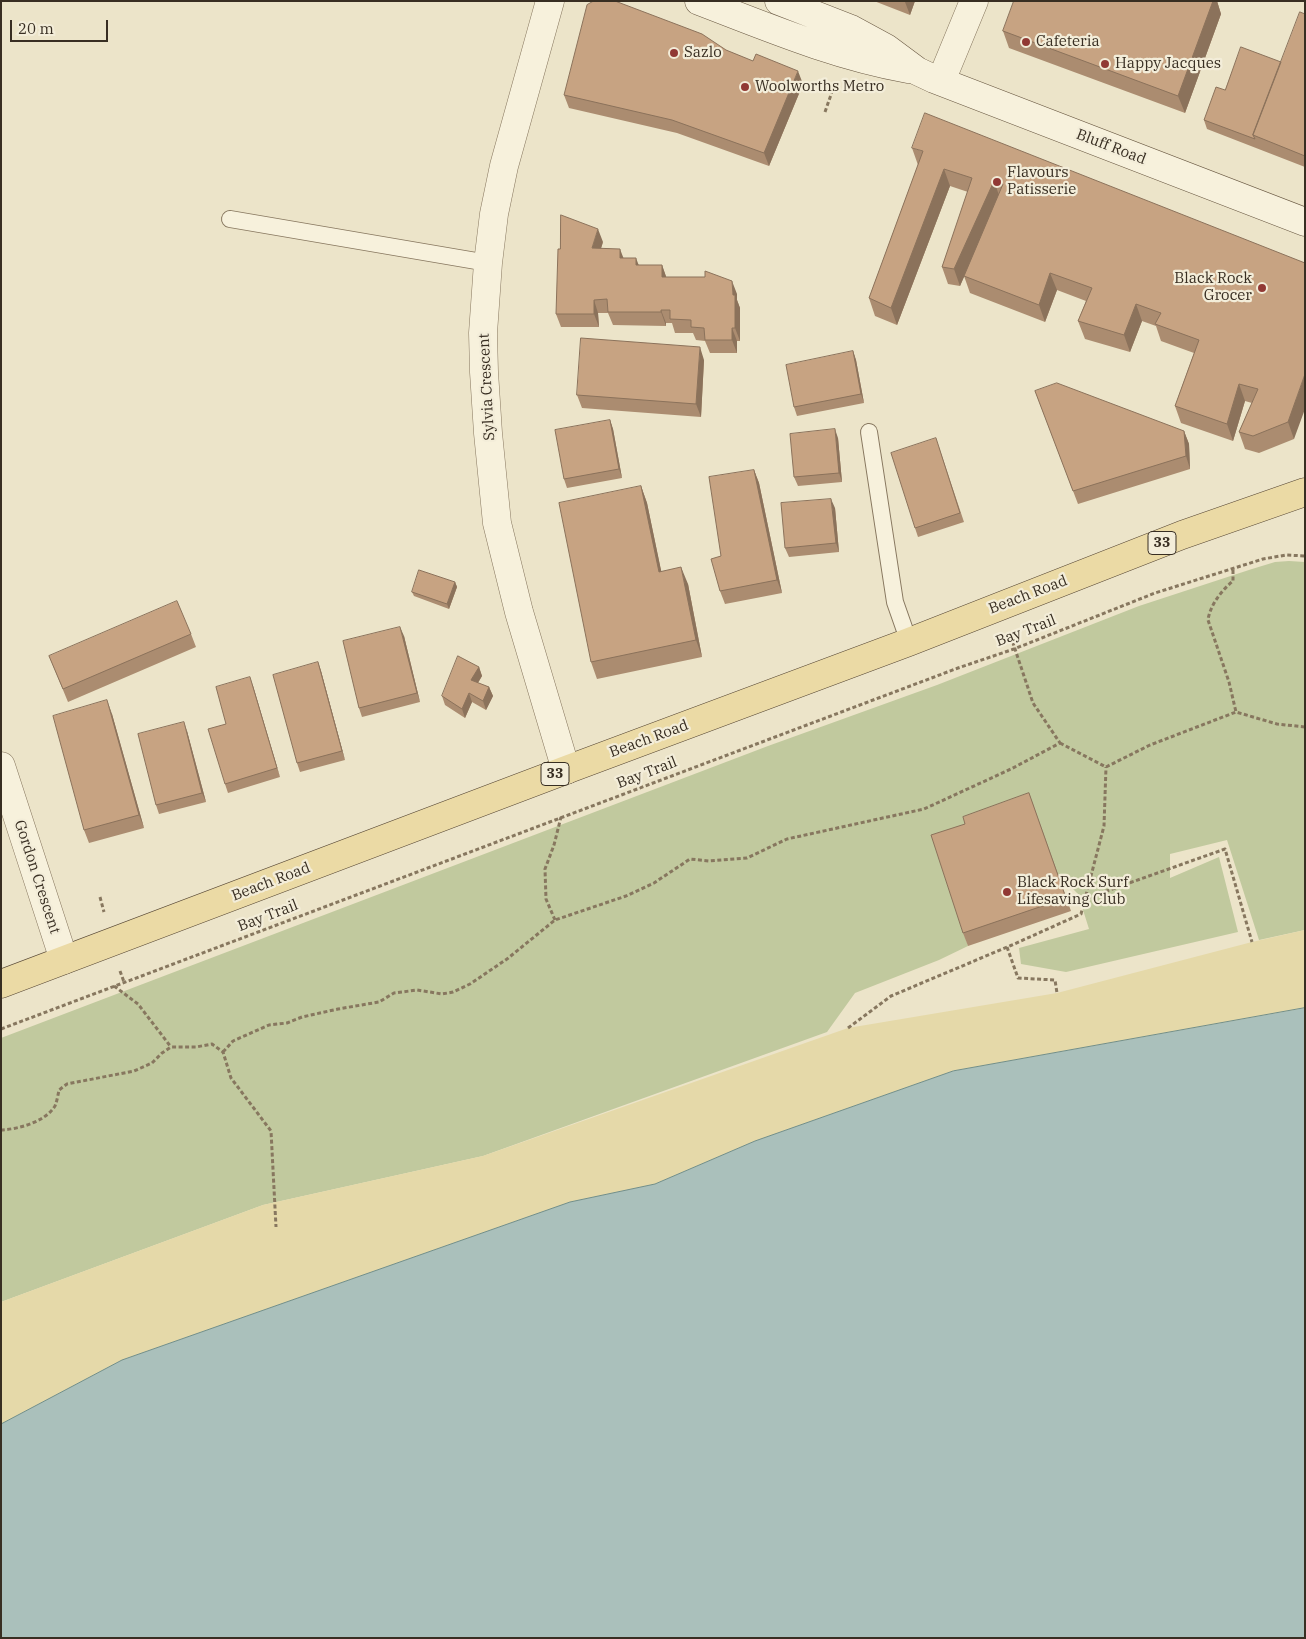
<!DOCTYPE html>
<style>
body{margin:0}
#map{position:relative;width:1306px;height:1639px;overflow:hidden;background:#ece4c9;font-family:"IBM Plex Serif",serif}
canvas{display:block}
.frame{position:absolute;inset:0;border:2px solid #382e22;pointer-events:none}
.scale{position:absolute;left:10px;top:20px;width:98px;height:22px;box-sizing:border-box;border:2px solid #382e22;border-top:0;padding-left:6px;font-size:15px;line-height:18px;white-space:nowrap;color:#382e22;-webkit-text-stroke:4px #f3edd9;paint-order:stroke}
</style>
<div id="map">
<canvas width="1306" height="1639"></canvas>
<div class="frame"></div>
<div class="scale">20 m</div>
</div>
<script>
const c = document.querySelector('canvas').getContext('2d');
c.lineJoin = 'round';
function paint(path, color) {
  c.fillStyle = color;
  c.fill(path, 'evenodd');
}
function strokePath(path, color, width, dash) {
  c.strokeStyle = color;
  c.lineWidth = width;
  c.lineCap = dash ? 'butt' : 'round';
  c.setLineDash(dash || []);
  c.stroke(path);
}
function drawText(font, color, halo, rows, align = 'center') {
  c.font = font + ' "IBM Plex Serif",serif';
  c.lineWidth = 4.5;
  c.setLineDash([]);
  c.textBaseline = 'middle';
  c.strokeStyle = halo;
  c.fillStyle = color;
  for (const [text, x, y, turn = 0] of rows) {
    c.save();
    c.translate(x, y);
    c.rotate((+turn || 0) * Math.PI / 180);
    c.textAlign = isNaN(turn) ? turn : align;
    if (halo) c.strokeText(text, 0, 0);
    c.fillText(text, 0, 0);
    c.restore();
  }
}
paint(new Path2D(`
 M1289 561 1305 562V930L1259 940 1227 840 1170 854V878L1219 857 1238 932 1066 972 1021 964 1019 948 1089 929 1078 894 1057 873 1034 807 936 848 968 946 939 960 855 993 827 1032 483 1156 263 1205 1 1302V1038L768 746 937 685 1139 606 1252 569 1275 562Z`), '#c1c99e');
paint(new Path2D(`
 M1305 930V1008L953 1071 755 1141 655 1184 570 1202 122 1360 1 1424V1302L263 1205 483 1156 848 1028 1057 993 1252 942Z`), '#e5d9a9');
const water = new Path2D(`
 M1305 1008V1638H1V1424L122 1360 570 1202 655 1184 755 1141 953 1071Z`);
paint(water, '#aac0bb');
strokePath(water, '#718e89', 1);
const service = new Path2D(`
 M230 219 488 263
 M869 432 895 602 909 642`);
const minor = new Path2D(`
 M550 1 504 166 494 214 488 263 483 333 484 372 488 433 497 523 519 612 566 770
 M941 81 974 1
 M1 766 64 960`);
const secondary = new Path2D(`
 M699 1C767 27 835 56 908 69
 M779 1 851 29 886 48 917 71 934 79 1305 222`);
const primary = new Path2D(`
 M1 984 566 770 909 642 1182 535 1305 492`);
strokePath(service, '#87775f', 18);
strokePath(minor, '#87775f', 29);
strokePath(secondary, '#695842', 29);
strokePath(primary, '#554533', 29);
strokePath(new Path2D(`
 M825 112 834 86
 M1233 570V581C1222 590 1210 605 1208 620L1229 682 1236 712
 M1060 743 1106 767
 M1106 767 1150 745 1236 712 1277 724 1305 727
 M100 897 104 912
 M1087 898 1225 849 1252 942
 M555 920 546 899 545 869 554 845 561 817
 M1007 947 1018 978 1055 980 1057 993
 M120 971 124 982
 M114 986 138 1004 171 1047
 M848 1028 891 996 1012 945 1081 914 1104 826 1106 767
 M1 1029 958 668 1014 649 1155 593 1263 559 1286 555 1305 556
 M223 1052 233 1041 269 1025 287 1023 302 1017 338 1009 379 1002 394 993 417 990 442 994 453 992 470 984 507 959 555 920 626 896 654 883 690 859 709 861 747 858 787 839 924 809 1011 769 1060 743 1033 703 1010 634
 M1 1130C19 1129 45 1122 55 1106 57 1101 58 1095 59 1090L67 1084 134 1071 152 1063 162 1053 171 1047H196L212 1044 223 1052 231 1078 271 1131 276 1227`), '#87775f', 3, [4, 2.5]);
strokePath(service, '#f7f1dc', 16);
strokePath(minor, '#f7f1dc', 28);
strokePath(secondary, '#f7f1dc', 28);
strokePath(primary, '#ebdaa5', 28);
paint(new Path2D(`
 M874 1H915L910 15Z
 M1014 1H1217L1221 14 1185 113 1009 48 1003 31Z
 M1305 14V167L1207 129 1204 120 1225 90 1281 62Z
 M726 50 803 84 769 166 677 133 569 108 564 95Z
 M912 148 1305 263 1294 439 1259 453 1245 449 1239 432 1252 403 1245 401 1233 441 1181 423 1175 406 1194 353 1161 341 1156 326 1142 321 1130 352 1085 339 1078 321 1086 301 1057 290 1045 322 970 293 964 276 960 286 948 284 942 267 968 192 950 186 897 325 875 316 869 298 918 165Z
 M603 242 601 248 639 265H662L666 277 737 294V300L740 308V341H737V353H710L705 341 696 340 693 333H675L672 323H666V326L613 325 608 313H598L599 327H561L556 314Z
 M853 351 856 360 864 403 797 416 794 407Z
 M704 360 701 417 582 408 577 395Z
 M1035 391 1184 431 1189 444 1190 469 1078 504Z
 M610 420 613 429 622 478 567 488 564 479Z
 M838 438 842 482 798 486 794 477Z
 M939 447 964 522 918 537 915 528Z
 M754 470 759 483 782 593 725 604 720 591 721 556Z
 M641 486 647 503 661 571 688 584 702 657 597 679 591 662Z
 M835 508 839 552 789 557 785 548Z
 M455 582 457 587 449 609 414 596 412 592Z
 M191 634 196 647 68 702 49 656Z
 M404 636 420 702 362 717 359 708Z
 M318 662 321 671 345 760 300 772 297 763Z
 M479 667 482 676 478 683 489 687 493 696 486 710 472 702 465 718 445 705 442 696Z
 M253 686 280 777 228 793 225 784 226 724Z
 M112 714 144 828 89 843 84 830Z
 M187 731 206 802 159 814 156 805Z
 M1029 793 1071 911 968 946 963 933 965 824Z`), '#ab8c70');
paint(new Path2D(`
 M905 1H915L910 15 905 2Z
 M1213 1H1217L1221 14 1185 113 1178 96Z
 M798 71 803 84 769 166 764 153Z
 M944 169 950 186 897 325 891 308Z
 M994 181 1000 198 960 286 954 269Z
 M598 229 603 242 597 261 592 248Z
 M620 249 625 262 620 258Z
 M636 258 641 271 636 265Z
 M662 265 667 279 662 277Z
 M1050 273 1057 290 1045 322 1039 305Z
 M732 281 737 294V300L740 308V341L735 328Z
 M594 300 598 313 599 327 594 314Z
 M1136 304 1142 321 1130 352 1124 335Z
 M661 310 666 323V326L661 312Z
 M732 328 737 341V353L732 340Z
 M700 347 704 360 701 417 696 404Z
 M853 351 856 360 864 403 861 394Z
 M1305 374V409L1294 439 1288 422Z
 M1239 384 1245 401 1233 441 1227 424Z
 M610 420 613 429 622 478 619 469Z
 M835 429 838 438 842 482 839 473Z
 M1184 431 1189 444 1190 469 1186 456Z
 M754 470 759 483 782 593 777 580Z
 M641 486 647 503 665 589 659 572Z
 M831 499 835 508 839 552 836 543Z
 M681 567 688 584 702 657 696 640Z
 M455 582 457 587 449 609 447 604Z
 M400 627 404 636 420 702 417 693Z
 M318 662 321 671 345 760 342 751Z
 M479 667 482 676 474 689 471 680Z
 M250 677 253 686 280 777 277 768Z
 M489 687 493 696 486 710 483 701Z
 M469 693 472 702 465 718 462 709Z
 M107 700 112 714 144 828 139 815Z
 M184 722 187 731 206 802 202 793Z`), '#8b725b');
const building = new Path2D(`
 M594 1H615L702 34 726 50 753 61 756 54 798 71 764 153 672 120 564 95 587 5Z
 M1014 1H1213L1178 96 1003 31Z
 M1300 12 1305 14V156L1253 135Z
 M1241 47 1281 62 1253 135 1255 139 1204 120 1216 87 1225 90Z
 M925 113 1305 263V374L1288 422 1253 436 1239 432 1258 389 1239 384 1227 424 1175 406 1199 340 1155 324 1161 313 1136 304 1124 335 1078 321 1092 288 1050 273 1039 305 964 276 1003 184 994 181 954 269 942 267 972 178 944 169 891 308 869 298 923 151 912 148Z
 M561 215 598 229 592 248 620 249V258H636V265H662V277H705V271L732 281 733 295H735V328H732V340H705L704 328 691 327V320L670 319V310H661V312H608L607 299 594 300V314H556L558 249H560Z
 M581 338 700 347 696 404 577 395Z
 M853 351 861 394 794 407 786 365Z
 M1057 383 1184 431 1186 456 1073 491 1035 391Z
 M610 420 619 469 564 479 555 430Z
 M835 429 839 473 794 477 790 434Z
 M936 438 960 513 915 528 891 453Z
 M754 470 777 580 720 591 711 559 721 556 709 477Z
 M641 486 659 572 681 567 696 640 591 662 559 503Z
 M831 499 836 543 785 548 781 503Z
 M419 570 455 582 447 604 412 592Z
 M177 601 191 634 63 689 49 656Z
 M400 627 417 693 359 708 343 641Z
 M458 656 479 667 471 680 489 687 483 701 469 693 462 709 442 696Z
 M318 662 342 751 297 763 273 675Z
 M250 677 277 768 225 784 208 729 226 724 216 687Z
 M107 700 139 815 84 830 53 716Z
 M184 722 202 793 156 805 138 734Z
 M1029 793 1066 898 963 933 931 835 965 824 963 817Z`);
paint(building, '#c7a382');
strokePath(building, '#8b725b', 1);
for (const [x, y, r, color] of [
 [1026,42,5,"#913934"],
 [674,53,5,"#913934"],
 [1105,64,5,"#913934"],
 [745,87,5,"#913934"],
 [997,182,5,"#913934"],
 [1262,288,5,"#913934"],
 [1007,892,5,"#913934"]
]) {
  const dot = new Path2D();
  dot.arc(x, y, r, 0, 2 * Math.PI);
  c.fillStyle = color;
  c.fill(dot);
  strokePath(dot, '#f3edd9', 2);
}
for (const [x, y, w] of [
 [1162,543,28],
 [555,774,28]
]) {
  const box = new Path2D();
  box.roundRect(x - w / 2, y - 11.5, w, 23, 4);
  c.fillStyle = '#f3edd9';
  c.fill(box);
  strokePath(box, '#382e22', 1);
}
drawText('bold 14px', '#382e22', null, [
 ["33",1162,543],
 ["33",555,774]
]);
drawText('15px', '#382e22', '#f3edd9', [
 ["Cafeteria",1036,42],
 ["Sazlo",684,53],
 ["Happy Jacques",1115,64],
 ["Woolworths Metro",755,87],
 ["Flavours",1007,173],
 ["Patisserie",1007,190],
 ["Black Rock",1252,279,"right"],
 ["Grocer",1252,296,"right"],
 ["Black Rock Surf",1017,883],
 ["Lifesaving Club",1017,900]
], 'left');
drawText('15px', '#382e22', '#f3edd9', [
 ["Bluff Road",1111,147,21],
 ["Sylvia Crescent",487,387,-93],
 ["Beach Road",1028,595,-21],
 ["Bay Trail",1026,631,-21],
 ["Beach Road",649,739,-20],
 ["Bay Trail",647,773,-21],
 ["Gordon Crescent",37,877,72],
 ["Beach Road",271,882,-21],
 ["Bay Trail",268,916,-21]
]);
</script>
